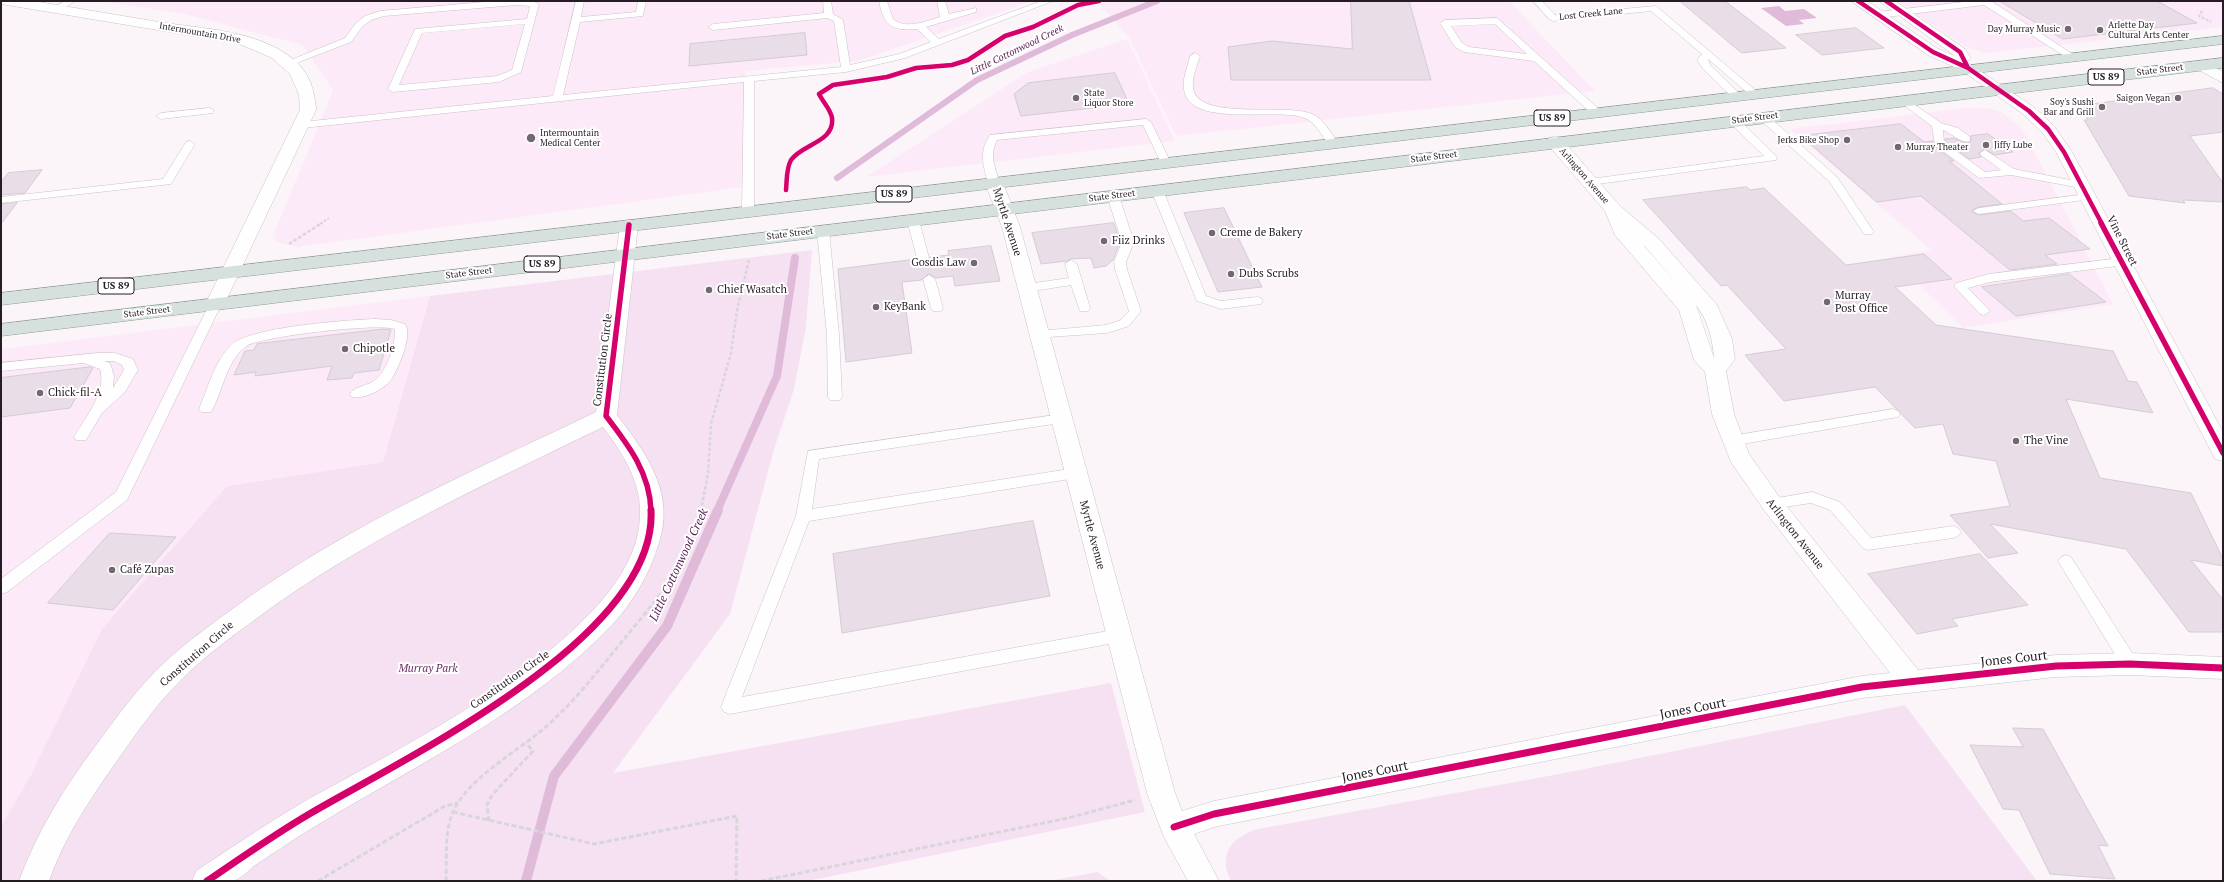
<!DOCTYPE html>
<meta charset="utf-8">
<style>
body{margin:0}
#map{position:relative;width:2224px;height:882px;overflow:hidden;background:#fbf5fa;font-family:"PT Serif",serif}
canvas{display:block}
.frame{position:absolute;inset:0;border:2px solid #261c25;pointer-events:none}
</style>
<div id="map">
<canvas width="2224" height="882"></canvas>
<div class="frame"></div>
</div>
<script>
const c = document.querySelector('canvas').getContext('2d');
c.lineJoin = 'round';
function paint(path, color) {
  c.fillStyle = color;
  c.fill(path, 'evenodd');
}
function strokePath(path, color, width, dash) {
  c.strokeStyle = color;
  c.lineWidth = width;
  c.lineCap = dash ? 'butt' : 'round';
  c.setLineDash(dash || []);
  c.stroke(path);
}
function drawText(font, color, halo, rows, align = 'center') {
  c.font = font + ' "PT Serif",serif';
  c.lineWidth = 4;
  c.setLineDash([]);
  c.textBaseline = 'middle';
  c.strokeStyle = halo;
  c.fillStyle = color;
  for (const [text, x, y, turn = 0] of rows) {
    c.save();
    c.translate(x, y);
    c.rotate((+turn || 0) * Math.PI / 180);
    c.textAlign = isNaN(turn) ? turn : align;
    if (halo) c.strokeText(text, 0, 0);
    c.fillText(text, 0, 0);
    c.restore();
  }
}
paint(new Path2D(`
 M98 1H1033L858 61 745 71 751 186 297 247 277 242 273 236 333 90 302 45 180 13Z
 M1097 1H1509L1595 91 1176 136 1130 39Z
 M1897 1H2223V27L1986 53 1964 46Z
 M1127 39 1175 141 866 177 1028 72Z
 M1976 107 1992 109 2001 112 2019 126 2025 134 2113 304 1963 328 1891 257 1931 250 1790 129Z
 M430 296 383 462 227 486 32 773 1 826V349Z`), '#fdeaf9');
paint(new Path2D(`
 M812 250 806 327 794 389 774 449 730 614 613 773 1111 683 1145 812 808 881H1V826L32 773 102 629 227 486 383 462 430 296Z
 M1905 705 2037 881H1231C1217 854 1232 837 1258 829L1554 775Z
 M1097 872 1111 881H1049Z`), '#f6e1f2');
paint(new Path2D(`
 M1779 6 1785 11 1804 9 1817 18 1799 20 1804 24 1786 26 1761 8Z`), '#dfbad9');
strokePath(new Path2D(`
 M837 178 977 80 1072 35 1157 1`), '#dfbad9', 6);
strokePath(new Path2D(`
 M717 511 777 376 795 258`), '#dfbad9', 8);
strokePath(new Path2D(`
 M526 881 554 776 667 626 718 510`), '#dfbad9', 10);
const building = new Path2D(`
 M1351 1H1409L1431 80H1231L1228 47 1272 41 1352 49Z
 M1680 1H1725L1786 48 1742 53Z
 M2000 1H2157L2197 23 2063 39Z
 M1856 28 1884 48 1822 55 1796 35Z
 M805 33 807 55 689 66 690 44Z
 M1115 73 1129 104 1021 116 1014 94 1028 83Z
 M2213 88 2223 94V132L2190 136 2223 183V202L2183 200 2185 203 2129 196 2084 120H2088L2080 106Z
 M1901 124 1924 142 1933 141 1934 146 1954 161H1949L2002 204 1979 207 1972 210V212L1979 215 2011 211 2023 221 2049 218 2090 249 2045 255 2057 264 2010 270 1921 196 1877 202 1801 136Z
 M1988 134 2013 152 1995 155 1984 149 1979 153 1981 157 1969 159 1945 141V139L1954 138 1963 142H1970L1971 136Z
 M42 170 25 193 1 195V182L8 173Z
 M1747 187 1750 190 1764 188 1846 265 1924 254 1952 279 1895 287 1936 325 2113 351 2128 381 2137 382 2153 413 2066 399 2100 478 2191 493 2223 559V566L2191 560 2223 600V632H2189L2126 549 1990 524 2018 553 1988 558 1950 515 2010 506 1996 461 1953 454 1943 424 1915 428 1875 387 1784 401 1745 355 1786 349 1727 285 1721 286 1643 200Z
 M17 203 1 224V204Z
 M1224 208 1262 287 1218 292 1184 213Z
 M1114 223 1120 242 1113 260 1106 266 1094 268 1091 258 1070 259 1067 261 1041 264 1032 233Z
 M991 246 1000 281 955 286 953 276 936 278 928 274 922 280 902 282 912 353 846 362 838 269 916 259 919 262H927L930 257 949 255 948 251Z
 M2069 274 2106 302 2016 316 1982 287Z
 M384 329 391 330 379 370 354 373 352 378 327 380 332 366 255 376 256 372 234 375 245 351 254 350 257 344Z
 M90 367 93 368 70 408 1 417V378Z
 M1033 521 1050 596 842 633 833 554Z
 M110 533 176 537 113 610 48 603Z
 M1980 554 2028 605 1952 619 1958 626 1917 634 1868 574Z
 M2013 728 2043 729 2108 846 2098 845 2115 879 2050 874 2019 810 2003 809 1970 745 2023 747Z`);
paint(building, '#e9dde8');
strokePath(building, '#d3ccd2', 1);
const lane = new Path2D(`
 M65 1H75L60 11H54V7Z
 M496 1H532L539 4 521 72 499 82 393 92 388 89 415 29 527 19 530 6 516 5 384 16 371 20 362 27 351 42 291 65 288 66 283 63 345 38 356 23 365 16 380 11ZM525 24 512 70 497 76 399 85 422 33Z
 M576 1H584L581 17 636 12 638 1H646L643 16 580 22 563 95 841 67 834 21 827 18 713 30 708 27 713 24 824 13 823 1H831L833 14 843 20 850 65 899 54 931 42 917 29C891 31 884 26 879 1H887L893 19C905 30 927 21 940 17L937 1H945L949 14 976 8V12L926 27 939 39 1041 1H1053L905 58 846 72 754 81V212L748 215 742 212 744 82 302 128 297 125 302 122 553 96Z
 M1533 1H1542L1555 15 1656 6 1760 94 1755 97 1751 96 1708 59 1710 65 1742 96 1741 98H1733L1703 69 1697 60 1702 54 1651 11 1553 21 1550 20Z
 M1972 1H1991L2077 57 2072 60 2069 59 1984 5 1878 18 1873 15 1878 12Z
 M1497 18 1600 110V114H1592L1534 61 1464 52 1455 47 1440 23 1445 20ZM1495 24 1527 54 1469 47 1462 43 1451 26Z
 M1195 53 1200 56C1197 66 1190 81 1194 92 1205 120 1286 103 1312 114 1324 119 1331 133 1338 143L1337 145H1329C1322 136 1316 123 1305 118 1279 107 1188 129 1184 89 1182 78 1188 67 1190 56Z
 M1905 98 1941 123 1958 128 1970 137V141C1960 144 1952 133 1943 130L1944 142 1985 172 2001 170 1981 155 1980 153 1985 150 2014 169 2081 182 2087 185 2081 188 2011 175 1979 178 1935 145 1932 126 1901 103 1900 101Z
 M209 108 213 109V113L161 119 156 116 161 113Z
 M1763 114 1767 115 1837 177 1874 232 1872 234H1864L1829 181 1759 119 1758 117Z
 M1734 118 1738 119 1776 156 1777 158 1776 160 1590 185 1584 182 1590 179 1764 156 1730 123 1729 121Z
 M1146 119 1151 122 1171 163 1170 165 1166 166 1161 163 1143 125 997 140C989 154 995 169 1000 183L994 186 988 183C983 165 979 151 990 135Z
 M190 141 195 144 171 184 1 203V197L163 179 186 142Z
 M1157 187 1163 190 1206 296 1221 301 1257 297 1261 298 1263 301 1261 304 1221 309 1197 301 1151 190Z
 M1113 193 1119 196 1134 242 1126 262 1127 269 1141 311 1129 326 1107 333 1034 338 1033 335 1039 331 1106 325 1121 320 1129 311 1115 269 1114 262 1122 242 1107 196Z
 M2087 194 2091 195 2093 197 2091 199 1979 214 1973 211 1979 208Z
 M913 217 919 220 929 258 927 261H919L917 258 907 220Z
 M823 227 829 230 839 335 842 397 840 400H830L828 397 827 335 817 230Z
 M2121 258 2125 259 2127 262 2125 265 1990 282 1968 288 1990 311 1984 315 1980 314 1954 286 1956 283 1989 274Z
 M1071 260 1077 264 1090 308 1088 311H1080L1071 285 1027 292 1021 288 1027 284 1069 278 1065 264Z
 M929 275 935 279 943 308 941 311H933L931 308 923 279Z
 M216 299 222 303 127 500 7 592 1 594V579L116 492 210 303Z
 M375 319 391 320 405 324C413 336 398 369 391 380 384 389 363 400 352 397L350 394C354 387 365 386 372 382 387 373 395 347 395 329 375 323 267 336 248 345 225 361 224 390 211 412H201L199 409C208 388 214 363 230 346 247 327 347 320 375 319Z
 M97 353H115L133 359 138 370 125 392 102 413 86 440H76L74 437C85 418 107 392 100 369L84 363 1 371V363ZM104 361H114L122 365 124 370 113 388 114 376 110 363Z
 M1893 409 1898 411 1900 414 1898 417 1731 446 1726 444 1724 441 1726 438 1731 436Z
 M1062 414 1067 416 1069 419 1067 422 819 459 812 509 1076 468 1081 469 1083 473 1081 477 1076 478 809 521 742 697 1119 629 1125 631 1127 636 1125 641 730 714 724 712 721 707 796 516 808 451Z
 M1812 492 1840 502 1871 538 1953 526 1958 528 1961 532 1958 536 1953 538 1868 550 1863 548 1830 510 1811 503 1772 509 1767 508 1765 504 1767 500 1772 499Z
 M2066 555 2071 557 2136 659 2138 664 2136 669 2130 671 2124 669 2058 561 2061 557Z`);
const street = new Path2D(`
 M1 1H33C75 8 117 15 159 22 203 29 257 30 293 59 309 72 315 90 316 110L223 307 216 309 209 307 206 303 300 110 299 95 290 74 272 58 247 47 236 43 7 5 2 4Z
 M2202 61 2223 72V83L2197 69 2194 66 2197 63Z
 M1555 137 1561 138 1620 206 1659 239 1717 305 1732 339 1735 359 1726 371 1734 414 1749 454 1780 498 1918 670 2056 655 2130 653 2223 657V679L2130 675 2056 677 1862 698 1214 827 1194 834 1219 881H1188L1164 837 1147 793 1002 227 985 183 988 179H1000L1003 183 1020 227 1175 793 1182 811 1214 801 1862 676 1890 673 1764 510 1731 462 1712 414 1705 372 1694 360 1679 310 1615 235 1605 211 1549 146 1547 142 1549 138ZM1643 244 1645 247 1679 286ZM1696 305C1707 318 1713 340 1714 358Z
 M629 220 635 221 638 225 617 415C643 449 673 489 661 535 653 568 635 600 612 625 527 714 413 766 309 830 291 841 272 854 254 866 248 871 240 879 233 881 223 882 203 881 192 881L196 871C231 848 265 825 300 804 393 751 616 644 638 533 647 491 627 459 603 427 484 485 364 539 257 618 231 637 205 656 182 679 156 704 135 735 114 765 88 802 64 838 49 881H19C37 832 63 790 94 748 116 718 138 687 165 662 188 641 213 623 238 605 348 525 473 471 596 412L620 225 623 221Z`);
const secondary = new Path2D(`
 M1851 1H1867L1938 49 1955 56 1879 1H1895L1965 49 1971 58 1967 62 2035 108 2054 126 2072 152 2223 432V461L2215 459 2212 453 2056 152 2042 132 2023 114 1963 71 1928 55Z`);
const primary = new Path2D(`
 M2223 36V44L1 305V293Z
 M2223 58V68L1 336V324Z`);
strokePath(lane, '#cac2c8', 1);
strokePath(street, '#cac2c8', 1);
strokePath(secondary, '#cac2c8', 1);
strokePath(primary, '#8b9d99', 1);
strokePath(new Path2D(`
 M2202 11 2199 16 2211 22
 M320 224 329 218`), '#d8d6d8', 2, [3, 1.5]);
strokePath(new Path2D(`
 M289 244 322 223
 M701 511 708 473 711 424 731 353 737 310 749 260`), '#d8d6d8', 2.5, [3.5, 2]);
strokePath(new Path2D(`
 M453 812 594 844 737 816 736 881
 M489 821 487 805 492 795 533 751 526 743
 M318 881 445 806 458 803
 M446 881C447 860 444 832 453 812 467 780 514 753 541 731 573 704 598 671 624 639 642 617 667 589 680 564 690 547 696 529 701 510
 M761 881 1068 818 1135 800`), '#d8d6d8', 3, [5, 2.5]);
paint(lane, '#fefefe');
paint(street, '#fefefe');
paint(secondary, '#fefefe');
paint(primary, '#d6e1de');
strokePath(new Path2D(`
 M1858 1 1933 52 1968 68 2029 111 2048 129 2064 152 2102 224
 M1886 1 1960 52 1968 68
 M786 190C787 180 786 169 791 160 802 144 835 142 832 118 831 110 823 102 819 94L833 85 887 77 916 68 952 65 968 60 1005 36 1033 27 1078 5 1099 1`), '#d6006c', 4.5);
strokePath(new Path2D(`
 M2101 223 2223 453
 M629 225 606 416C629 446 650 473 651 511`), '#d6006c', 5.5);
strokePath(new Path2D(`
 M1174 827 1214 814 1862 687 2056 666 2130 664 2223 668
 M207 881C241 858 275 834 311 813 405 758 658 637 651 510`), '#d6006c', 7);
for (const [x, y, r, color] of [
 [2068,29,4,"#716870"],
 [2100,30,4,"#716870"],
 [1076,98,4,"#716870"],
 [2178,98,4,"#716870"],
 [2102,107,4,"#716870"],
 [531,138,5,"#716870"],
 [1847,140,4,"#716870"],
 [1986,145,4,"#716870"],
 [1898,147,4,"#716870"],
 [1212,233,4,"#716870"],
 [1104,241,4,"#716870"],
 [974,263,4,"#716870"],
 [1231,274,4,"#716870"],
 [709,290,4,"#716870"],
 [1827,302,4,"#716870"],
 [876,307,4,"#716870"],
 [345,349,4,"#716870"],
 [40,393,4,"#716870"],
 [2016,441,4,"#716870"],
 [112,570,4,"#716870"]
]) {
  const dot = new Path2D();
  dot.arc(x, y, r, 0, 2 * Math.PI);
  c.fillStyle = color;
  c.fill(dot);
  strokePath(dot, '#fff', 1.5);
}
drawText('9px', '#261c25', '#fff', [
 ["Lost Creek Lane",1591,14,-6],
 ["Intermountain Drive",200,33,10],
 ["State Street",2160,70,-7],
 ["State Street",1755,118,-7],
 ["State Street",1434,157,-7],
 ["Arlington Avenue",1584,176,49],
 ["State Street",1112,196,-7],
 ["State Street",790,234,-7],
 ["State Street",469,273,-7],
 ["State Street",147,312,-7]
]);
drawText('9px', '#261c25', '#fff', [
 ["Arlette Day",2108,25],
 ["Cultural Arts Center",2108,35],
 ["Day Murray Music",2060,29,"right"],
 ["State",1084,93],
 ["Liquor Store",1084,103],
 ["Saigon Vegan",2170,98,"right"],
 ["Soy's Sushi",2094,102,"right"],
 ["Bar and Grill",2094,112,"right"],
 ["Intermountain",540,133],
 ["Medical Center",540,143],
 ["Jerks Bike Shop",1839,140,"right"],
 ["Jiffy Lube",1994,145],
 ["Murray Theater",1906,147]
], 'left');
drawText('italic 10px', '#571d51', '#fff', [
 ["Little Cottonwood Creek",1017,50,-26]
]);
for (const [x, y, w] of [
 [2106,77,36],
 [1552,118,36],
 [894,194,36],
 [542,264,36],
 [116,286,36]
]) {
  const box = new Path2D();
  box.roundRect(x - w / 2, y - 8, w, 16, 3);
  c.fillStyle = '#fff';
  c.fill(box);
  strokePath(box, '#261c25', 1);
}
drawText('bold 10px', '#261c25', null, [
 ["US 89",2106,77],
 ["US 89",1552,118],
 ["US 89",894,194],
 ["US 89",542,264],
 ["US 89",116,286]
]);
drawText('11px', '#261c25', '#fff', [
 ["Myrtle Avenue",1007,222,72],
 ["Vine Street",2122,241,63],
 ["Constitution Circle",603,360,-83],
 ["Arlington Avenue",1795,534,52],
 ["Myrtle Avenue",1092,535,75],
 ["Constitution Circle",197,654,-41],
 ["Constitution Circle",510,680,-35]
]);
drawText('11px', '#261c25', '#fff', [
 ["Creme de Bakery",1220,233],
 ["Fiiz Drinks",1112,241],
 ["Gosdis Law",966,263,"right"],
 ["Dubs Scrubs",1239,274],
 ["Chief Wasatch",717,290],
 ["Murray",1835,296],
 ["Post Office",1835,309],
 ["KeyBank",884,307],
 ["Chipotle",353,349],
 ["Chick-fil-A",48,393],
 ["The Vine",2024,441],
 ["Café Zupas",120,570]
], 'left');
drawText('italic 11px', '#692e62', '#fff', [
 ["Murray Park",428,669]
]);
drawText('italic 12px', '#571d51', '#fff', [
 ["Little Cottonwood Creek",679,565,-65]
]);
drawText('13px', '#261c25', '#fff', [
 ["Jones Court",2014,659,-6],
 ["Jones Court",1693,709,-11],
 ["Jones Court",1375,772,-11]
]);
</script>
